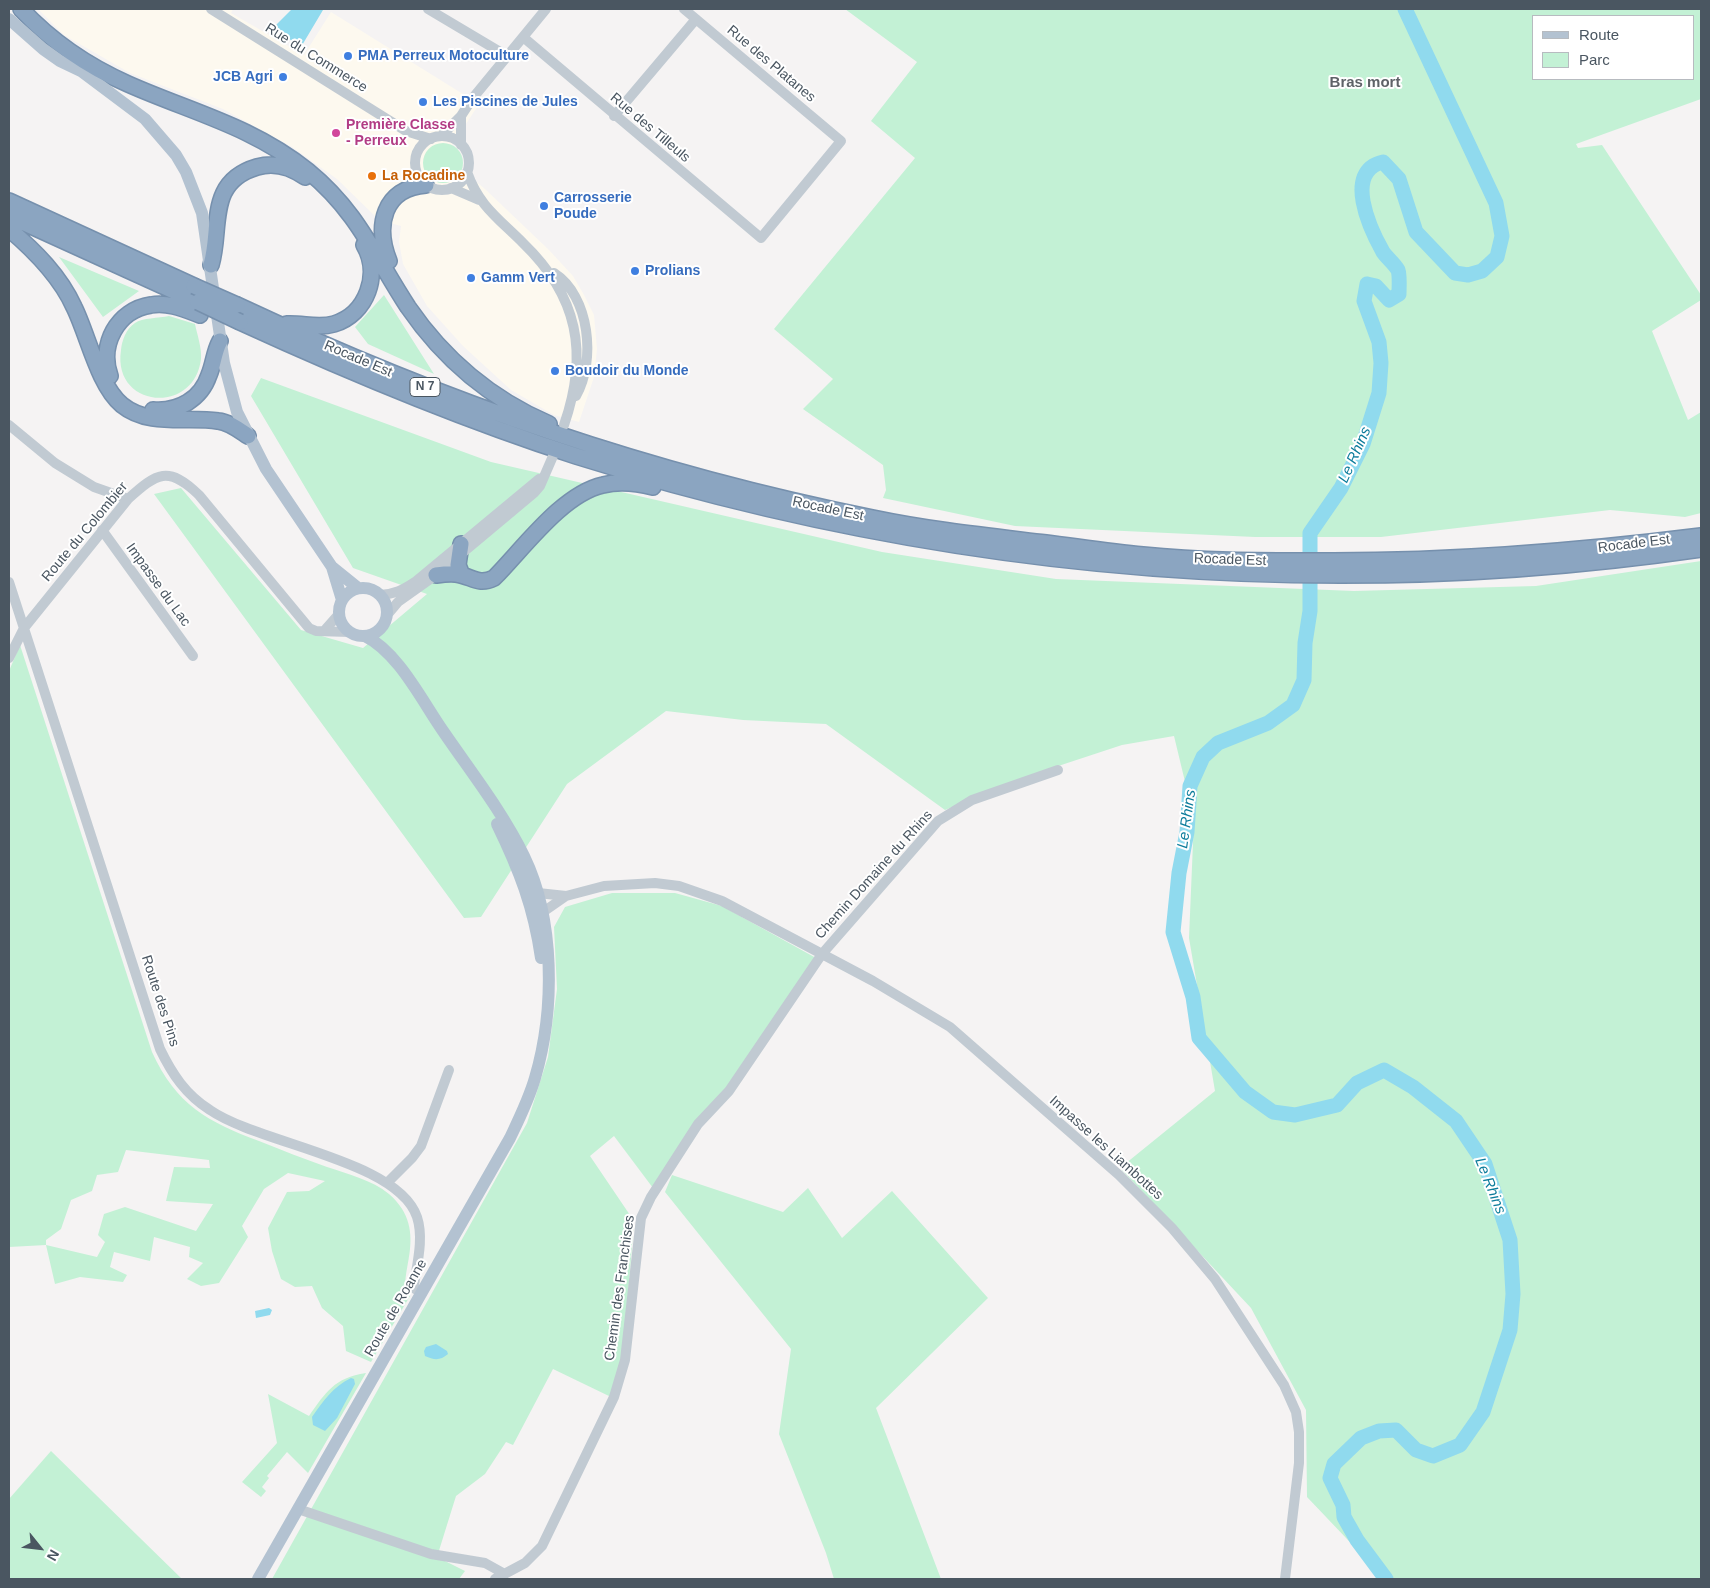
<!DOCTYPE html>
<meta charset="utf-8">
<style>
body{margin:0}
#map{position:relative;width:1710px;height:1588px;overflow:hidden;background:#f5f3f3;font-family:Helvetica,sans-serif}
canvas{display:block}
.frame{position:absolute;inset:0;border:10px solid #4a5661;pointer-events:none}
.legend{position:absolute;left:1532px;top:15px;width:162px;height:65px;box-sizing:border-box;background:#fff;border:1px solid #b7bbc0;margin:0;padding:6px 9px;list-style:none;font-size:15px;color:#4a5661}
.legend li{display:flex;align-items:center;gap:10px;height:25px}
.legend b{width:25px;border:1px solid #b7bbc0}
.north{position:absolute;left:15px;top:1523px;width:50px;height:50px;-webkit-text-stroke:4px #fff;paint-order:stroke;rotate:119deg;font-size:14px;font-weight:700;line-height:20px;text-align:center;color:#4a5661}
.north::after{content:'';display:block;margin:auto;width:18px;height:22px;background:#4a5661;clip-path:polygon(50% 0,100% 100%,50% 72%,0 100%)}
</style>
<div id="map">
<canvas width="1710" height="1588"></canvas>
<div class="frame"></div>
<ul class="legend">
<li><b style="height:6px;background:#b3c2d1"></b>Route</li>
<li><b style="height:14px;background:#c3f1d5"></b>Parc</li>
</ul>
<div class="north">N</div>
</div>
<script>
const c = document.querySelector('canvas').getContext('2d');
c.lineJoin = 'round';
function paint(path, color) {
  c.fillStyle = color;
  c.fill(path, 'evenodd');
}
function strokePath(path, color, width, dash) {
  c.strokeStyle = color;
  c.lineWidth = width;
  c.lineCap = dash ? 'butt' : 'round';
  c.setLineDash(dash || []);
  c.stroke(path);
}
function drawText(font, color, halo, rows, align = 'center') {
  c.font = font + ' Helvetica,sans-serif';
  c.lineWidth = 4;
  c.setLineDash([]);
  c.textBaseline = 'middle';
  c.strokeStyle = halo;
  c.fillStyle = color;
  for (const [text, x, y, turn = 0] of rows) {
    c.save();
    c.translate(x, y);
    c.rotate((+turn || 0) * Math.PI / 180);
    c.textAlign = isNaN(turn) ? turn : align;
    if (halo) c.strokeText(text, 0, 0);
    c.fillText(text, 0, 0);
    c.restore();
  }
}
paint(new Path2D(`
 M38 9H233L231 13 304 55 331 12 479 104 445 156 485 189 549 250 573 276 584 295 594 315 597 349 594 377 579 422 554 415 511 390 463 346 427 306 403 264 399 242 401 226 379 220 337 179 292 147 223 109 130 73 64 35Z`), '#fdf9ef');
paint(new Path2D(`
 M845 9H1701V99L1576 144 1578 148 1602 145 1701 295V300L1652 331 1688 420 1701 412V513L1685 517 1610 510 1381 537H1255L1015 526 883 498 886 490 883 465 803 409 833 379 774 329 915 158 871 121 917 62ZM1534 16H1694V79H1534Z
 M423 163a20 20 0 1 1 40 0a20 20 0 1 1-40 0Z
 M59 257 139 291 103 317Z
 M384 295 434 374 368 344 355 327Z
 M169 316 195 324C197 334 202 348 201 359 194 416 112 408 121 350 122 340 126 329 135 323 142 318 159 318 169 316Z
 M261 378 491 462 882 552 1056 579 1354 591 1536 586 1701 561V1579H1385L1307 1497 1306 1410 1251 1308 1120 1168 1215 1091 1189 938 1194 819 1174 736 1122 745 1037 773 945 810 826 724 743 720 666 711 567 784 481 917 464 918 154 494 181 488 301 630 363 648 427 594 353 568 251 396Z
 M20 645 152 1052C176 1105 208 1122 259 1141 282 1150 304 1159 327 1167 348 1174 372 1180 389 1194 433 1232 393 1279 410 1296L371 1362 346 1351 343 1326 322 1308 312 1286 295 1287 281 1279 272 1251 268 1228 287 1192 309 1191 325 1181 288 1173 264 1189 242 1226 248 1237 219 1283 201 1286 187 1279 203 1263 189 1257 190 1247 154 1237 150 1261 114 1252 110 1267 127 1275 123 1282 80 1277 55 1284 46 1245 9 1247V671ZM126 1150 209 1160 210 1168 174 1167 166 1201 213 1204 196 1231 125 1207 104 1214 98 1235 105 1242 97 1257 46 1245V1240L61 1229 71 1200 92 1191 97 1175 118 1172Z
 M612 893H675L722 906 816 958 725 1091 653 1188 614 1136 590 1156 634 1221 625 1333 621 1368 611 1397 553 1369 513 1445 506 1442 485 1474 456 1496 437 1557 465 1571 459 1579H272L527 1123 548 1057 557 989 554 927 565 907Z
 M672 1175 783 1212 808 1188 842 1238 892 1191 988 1298 876 1408 941 1579H834L826 1553 779 1434 791 1349 665 1192Z
 M366 1373 308 1473 287 1452 267 1476 269 1478 262 1487 266 1491 261 1497 242 1482 277 1443 268 1394 309 1416C326 1392 334 1378 366 1373Z
 M51 1451 182 1579H9V1499Z`), '#c3f1d5');
paint(new Path2D(`
 M292 9 323 10 301 47 273 28Z
 M269 1308 272 1310 270 1315 256 1318 255 1311Z
 M436 1344 447 1351 448 1354C440 1361 434 1360 425 1356L424 1351 426 1347Z
 M351 1378 354 1379 355 1384 337 1418 325 1431 313 1425 312 1417C324 1400 333 1387 351 1378Z`), '#90daee');
strokePath(new Path2D(`
 M1386 1579 1357 1540 1344 1517 1343 1505 1330 1478 1334 1464 1361 1438 1379 1431 1396 1430 1416 1450 1433 1456 1460 1445 1483 1412 1510 1330 1513 1294 1510 1240 1485 1164 1456 1121 1413 1087 1384 1070 1357 1083 1337 1105 1295 1115 1273 1112 1245 1092 1199 1038 1193 997 1173 932 1179 873 1187 832 1190 786 1203 757 1218 743 1268 723 1293 705 1304 680 1305 643 1310 611V533L1341 488 1363 444 1379 393 1381 363 1379 342 1364 301 1367 284 1376 286 1389 300 1399 294C1399 287 1400 276 1398 270 1394 263 1387 258 1383 252 1370 229 1343 171 1383 162L1399 179 1416 232 1455 273 1468 275 1482 271 1497 257 1502 236 1496 203 1405 9`), '#90daee', 15);
const highway = new Path2D(`
 M21 9C51 41 87 66 128 84 191 112 252 126 308 171 358 212 374 255 408 307 443 358 491 399 549 424
 M9 201 194 286
 M9 216 198 302
 M9 229C35 251 60 276 74 307 88 335 98 385 122 405 149 427 187 416 218 421 229 422 239 430 248 436
 M389 261C375 226 383 188 426 185
 M211 265C222 228 206 182 257 167 274 162 291 167 305 177
 M237 305C444 402 649 473 873 518 930 530 988 536 1046 543 1078 547 1111 552 1143 555 1201 561 1259 561 1317 561 1446 562 1573 552 1701 536
 M240 322C349 372 461 419 576 456 943 571 1320 604 1701 549
 M287 324C303 323 318 329 334 324 367 314 381 274 364 245
 M110 376C99 345 117 310 151 305 168 302 184 309 200 315
 M153 410C179 412 201 399 209 375 214 363 214 352 220 341
 M461 544 458 565 462 575
 M436 575C443 574 450 573 456 574 472 576 478 586 494 578 523 549 562 494 603 485 619 481 637 483 653 487`);
strokePath(highway, '#7690ad', 18);
strokePath(new Path2D(`
 M211 9 406 131 431 139
 M428 9 507 56
 M523 37 761 238 841 141 684 9
 M614 116 696 19
 M441 136 461 116 472 99 546 9
 M415 163a27 27 0 1 1 54 0a27 27 0 1 1-54 0Z
 M461 145V116
 M467 172C479 206 498 218 523 243 578 296 589 353 564 425
 M451 188 479 200
 M554 273C590 296 596 361 576 396
 M9 425 55 463 94 487 128 499
 M102 530 193 656
 M9 582 160 1049C172 1074 186 1095 210 1110 259 1144 398 1160 417 1217 424 1238 417 1264 414 1285L415 1289 422 1293
 M380 595C395 594 403 590 415 582L539 479
 M387 615 398 602 436 575 534 493 540 486 553 456
 M324 631 339 614
 M9 658 24 628 128 499C157 473 168 465 199 495L309 628 316 631 350 632
 M532 898 538 893 566 896 604 886 655 883 679 886 722 901 873 981 950 1027 1119 1175 1172 1228 1215 1279 1284 1385 1296 1412 1299 1432V1463L1285 1579
 M543 912 566 896
 M388 1182 412 1158 421 1146 449 1070
 M298 1509 431 1554 485 1563 503 1573
 M495 1579 525 1563 542 1546 614 1397 625 1360 641 1218 651 1197 698 1124 729 1091 822 954 938 821 972 800 1058 770`), '#c1cad2', 10);
strokePath(new Path2D(`
 M9 19 43 49 60 61 81 71 145 119 176 155 186 172 202 213 224 363 237 412 266 469 332 567 358 588
 M332 567 342 600
 M339 612a24 24 0 1 1 48 0a24 24 0 1 1-48 0Z
 M497 824C519 869 534 908 541 958
 M258 1579 510 1138C519 1119 529 1099 535 1078 555 1010 555 920 524 856 502 811 471 772 443 731 422 701 398 652 365 636`), '#b3c2d1', 12);
strokePath(highway, '#8ba5c1', 15);
const highwayBridge = new Path2D(`
 M194 286 237 305
 M198 302 240 322`);
strokePath(highwayBridge, '#7690ad', 18, []);
strokePath(highwayBridge, '#8ba5c1', 15);
for (const [x, y, r, color] of [
 [348,56,5,"#3f7fe0"],
 [283,77,5,"#3f7fe0"],
 [423,102,5,"#3f7fe0"],
 [336,133,5,"#d1479c"],
 [372,176,5,"#e8710a"],
 [544,206,5,"#3f7fe0"],
 [635,271,5,"#3f7fe0"],
 [471,278,5,"#3f7fe0"],
 [555,371,5,"#3f7fe0"]
]) {
  const dot = new Path2D();
  dot.arc(x, y, r, 0, 2 * Math.PI);
  c.fillStyle = color;
  c.fill(dot);
  strokePath(dot, '#fff', 2);
}
for (const [x, y, w] of [
 [425,387,30]
]) {
  const box = new Path2D();
  box.roundRect(x - w / 2, y - 9.5, w, 19, 4);
  c.fillStyle = '#fff';
  c.fill(box);
  strokePath(box, '#4a5661', 1);
}
drawText('bold 12px', '#4a5661', null, [
 ["N 7",425,387]
]);
drawText('bold 14px', '#366cbe', '#fff', [
 ["PMA Perreux Motoculture",358,56],
 ["JCB Agri",273,77,"right"],
 ["Les Piscines de Jules",433,102],
 ["Carrosserie",554,198],
 ["Poude",554,214],
 ["Prolians",645,271],
 ["Gamm Vert",481,278],
 ["Boudoir du Monde",565,371]
], 'left');
drawText('14px', '#4a5661', '#fff', [
 ["Rue du Commerce",316,58,32],
 ["Rue des Platanes",771,64,40],
 ["Rue des Tilleuls",650,128,40],
 ["Rocade Est",358,359,23],
 ["Rocade Est",828,509,12],
 ["Route du Colombier",85,532,-50],
 ["Rocade Est",1634,544,-7],
 ["Rocade Est",1230,560,2],
 ["Impasse du Lac",158,585,54],
 ["Chemin Domaine du Rhins",874,875,-48],
 ["Route des Pins",160,1001,72],
 ["Impasse les Liambottes",1106,1148,42],
 ["Chemin des Franchises",620,1288,-82],
 ["Route de Roanne",396,1308,-60]
]);
drawText('bold 14px', '#b23c85', '#fff', [
 ["Première Classe",346,125],
 ["- Perreux",346,141]
], 'left');
drawText('bold 14px', '#c56008', '#fff', [
 ["La Rocadine",382,176]
], 'left');
drawText('bold 15px', '#5f6368', '#fff', [
 ["Bras mort",1365,83]
]);
drawText('italic 15px', '#0c7c9b', '#fff', [
 ["Le Rhins",1355,455,-66],
 ["Le Rhins",1187,819,-82],
 ["Le Rhins",1490,1186,68]
]);
</script>
